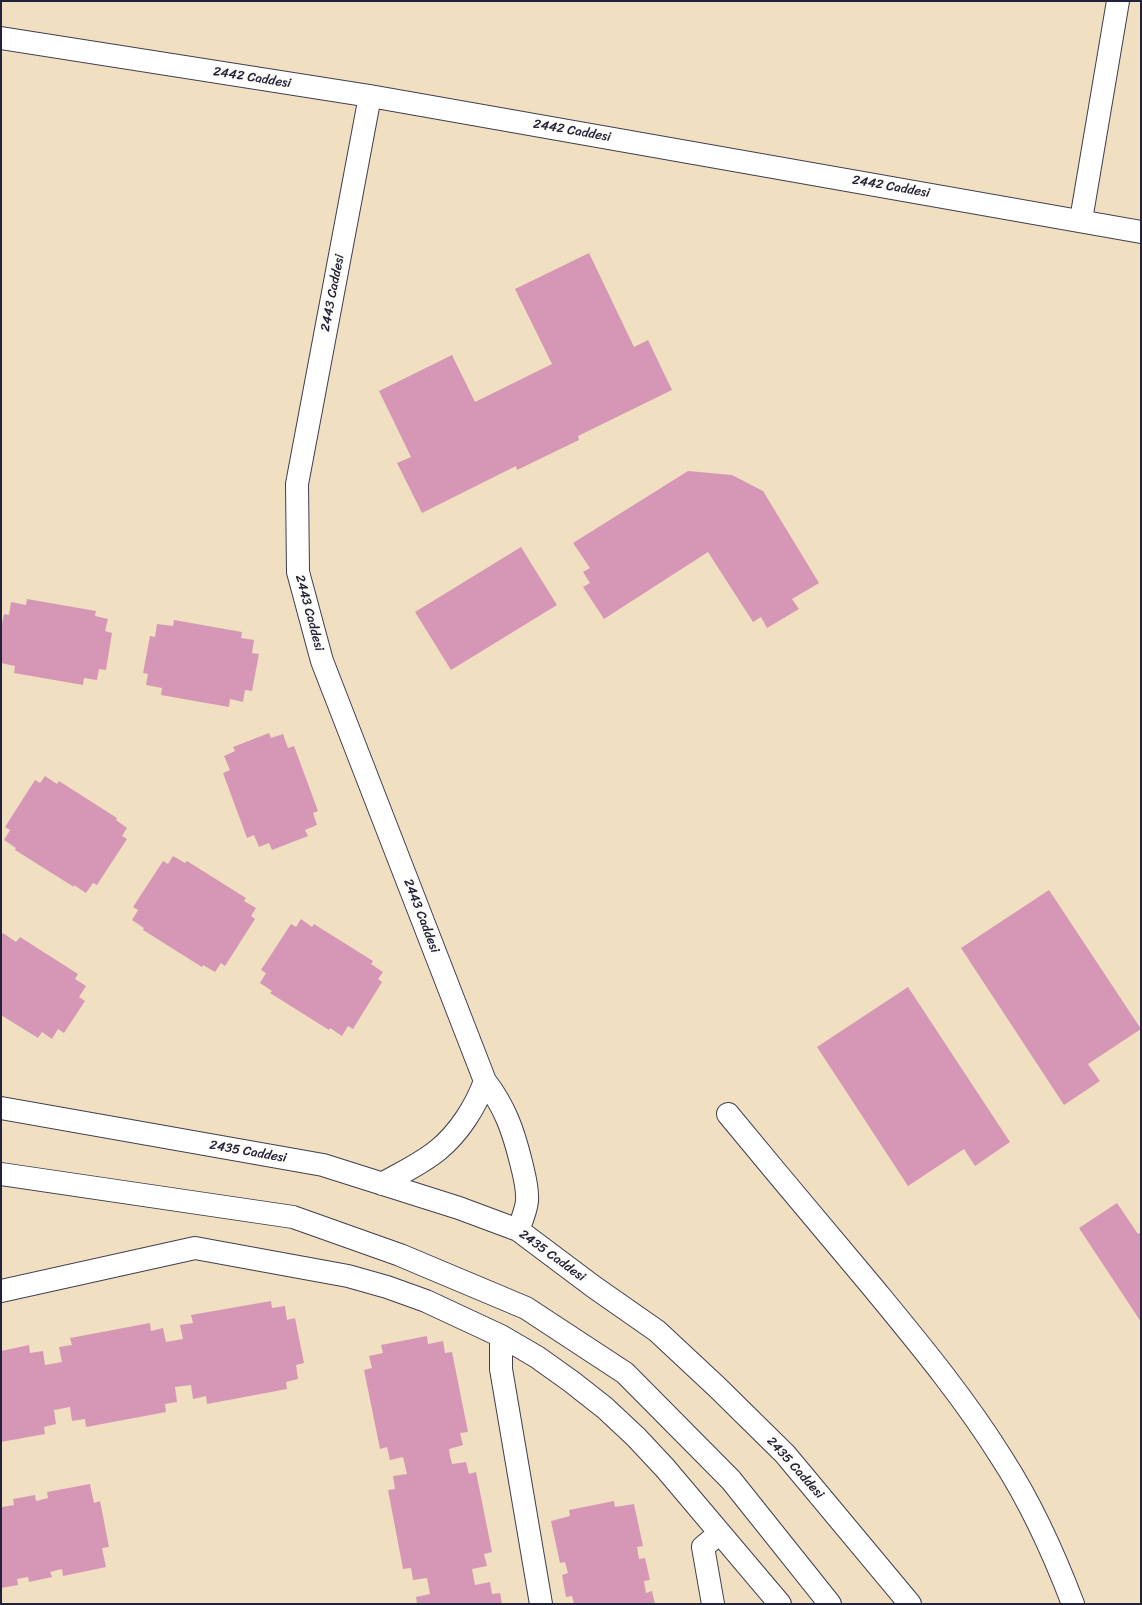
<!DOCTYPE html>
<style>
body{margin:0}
#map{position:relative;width:1142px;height:1605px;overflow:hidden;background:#f0e0c1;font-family:Sriracha,sans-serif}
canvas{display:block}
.frame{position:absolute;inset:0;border:2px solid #22223b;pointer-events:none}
</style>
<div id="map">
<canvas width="1142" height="1605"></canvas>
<div class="frame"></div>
</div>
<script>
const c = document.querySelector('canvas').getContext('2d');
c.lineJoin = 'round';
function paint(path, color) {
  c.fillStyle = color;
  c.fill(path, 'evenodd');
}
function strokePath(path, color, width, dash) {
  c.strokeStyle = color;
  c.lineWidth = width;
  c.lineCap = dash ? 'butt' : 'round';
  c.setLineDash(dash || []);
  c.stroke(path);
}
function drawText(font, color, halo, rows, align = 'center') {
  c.font = font + ' Sriracha,sans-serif';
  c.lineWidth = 4;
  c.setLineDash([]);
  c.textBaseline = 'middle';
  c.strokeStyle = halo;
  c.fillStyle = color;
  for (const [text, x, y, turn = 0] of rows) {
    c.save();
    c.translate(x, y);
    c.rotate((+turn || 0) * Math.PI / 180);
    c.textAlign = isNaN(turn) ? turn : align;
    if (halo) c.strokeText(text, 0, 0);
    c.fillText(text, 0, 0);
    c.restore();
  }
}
paint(new Path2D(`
 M589 253 634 347 648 340 672 390 578 436 579 440 517 470 516 466 422 513 397 463 411 457 379 391 452 355 475 402 552 364 515 289Z
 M688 471 732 475 763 491 819 583 792 599 799 609 767 628 761 617 753 622 708 552 604 619 583 587 590 583 583 572 590 568 573 543Z
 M521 547 557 605 451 670 415 612Z
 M27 599 96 611 95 616 108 619 105 631 112 633 106 670 99 669 97 680 84 678 83 685 14 673 15 666 1 663 2 652H1V629L4 614 9 615 11 602 26 605Z
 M174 620 242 632 241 638 254 640 252 653 259 654 252 691 245 690 243 702 230 699 229 707 161 695 162 688 146 685 148 674 143 673 150 636 155 637 157 624 173 626Z
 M269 733 271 738 283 734 288 748 294 746 318 811 313 813 317 825 305 830 308 836 272 850 269 843 259 847 254 835 247 838 223 773 230 770 224 756 235 751 233 747Z
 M45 776 57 784 59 781 117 818 116 820 127 828 122 836 127 839 97 885 93 883 86 893 74 885V887L15 850 16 848 4 840 10 830 5 827 35 780 40 783Z
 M173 856 185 863 187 861 246 898 244 901 256 908 251 916 255 919 225 966 221 963 215 972 203 965 202 967 143 930 144 928 132 920 138 910 133 907 163 861 168 864Z
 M1049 890 1141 1029 1088 1064 1100 1081 1064 1105 961 948Z
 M301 919 312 927 314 924 373 961 371 964 383 972 378 979 382 982 353 1029 348 1026 342 1036 330 1028 329 1030 270 993 272 991 260 983 266 973 261 970 291 924 296 927Z
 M3 933 16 942 20 937 78 974 75 979 86 986 79 997 85 1001 64 1033 58 1029 52 1039 42 1032 38 1038 1 1015V937Z
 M908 987 1010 1142 975 1166 964 1149 908 1186 817 1047Z
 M1117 1203 1138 1234 1141 1232V1322L1079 1228Z
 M271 1301 272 1308 285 1306 287 1320 295 1318 304 1363 296 1365 298 1379 286 1382 287 1389 207 1404 206 1396 193 1399 191 1385 175 1387 177 1402 165 1404 166 1412 86 1427 85 1419 72 1421 70 1407 54 1410 56 1424 44 1427 45 1434 1 1442V1351L29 1345 30 1353 43 1351 45 1365 62 1362 59 1347 72 1345 70 1338 150 1323 151 1331 163 1328 166 1342 183 1339 180 1325 193 1323 191 1315Z
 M427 1336 428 1344 443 1341 445 1353 452 1352 468 1432 460 1433 463 1445 449 1449 450 1456 452 1464 466 1462 469 1474 476 1472 492 1552 484 1554 487 1566 472 1569 475 1585 490 1582 492 1594 500 1593 502 1604H417L416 1597 430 1594 427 1578 413 1580 411 1568 403 1569 388 1490 395 1489 393 1476 407 1474 403 1457 390 1460 387 1447 380 1449 364 1370 372 1368 369 1356 383 1353 381 1345Z
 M90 1484 94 1503 100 1501 109 1547 102 1548 106 1567 63 1576 62 1569 50 1572 52 1577 29 1582 28 1577 17 1579 18 1585 1 1588V1504L2 1507 14 1505 13 1499 35 1495 36 1501 48 1498 47 1492Z
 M614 1501 615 1507 634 1504 643 1546 637 1547 639 1559 645 1558 650 1580 644 1581 646 1593 652 1591 655 1604H574L572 1596 566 1597 562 1575 568 1573 565 1562 560 1563 551 1521 570 1516 569 1510Z`), '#d697b7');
const minor = new Path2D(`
 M1 38 370 96 1141 232
 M370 96 297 484 298 572 322 661 485 1081C505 1107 513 1130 521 1162 524 1175 528 1187 527 1201 526 1211 522 1220 518 1230
 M1081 220 1118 1
 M1 1108 323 1165 459 1208 518 1230 594 1287 657 1331 717 1387 785 1454 910 1604
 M728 1114C775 1171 822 1227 870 1284 916 1340 964 1397 1003 1460 1032 1505 1054 1554 1073 1604
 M1 1174 293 1217 400 1255 526 1308 625 1373 731 1480 830 1604
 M382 1184C401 1173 421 1164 438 1150 459 1133 476 1106 485 1081
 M1 1291 195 1248 348 1276 387 1287 426 1301 501 1336 537 1357 572 1382 605 1408 636 1437 665 1468 780 1604
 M501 1336V1369L541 1604
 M713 1604 703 1547 720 1533`);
strokePath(minor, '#413e4f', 24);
strokePath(minor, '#fff', 22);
drawText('13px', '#22223b', '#fdfcf7', [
 ["2442 Caddesi",252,78,9],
 ["2442 Caddesi",572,131,10],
 ["2442 Caddesi",891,187,10],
 ["2443 Caddesi",333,293,-79],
 ["2443 Caddesi",309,613,75],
 ["2443 Caddesi",421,916,69],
 ["2435 Caddesi",248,1152,10],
 ["2435 Caddesi",552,1256,36],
 ["2435 Caddesi",795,1468,48]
]);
</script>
